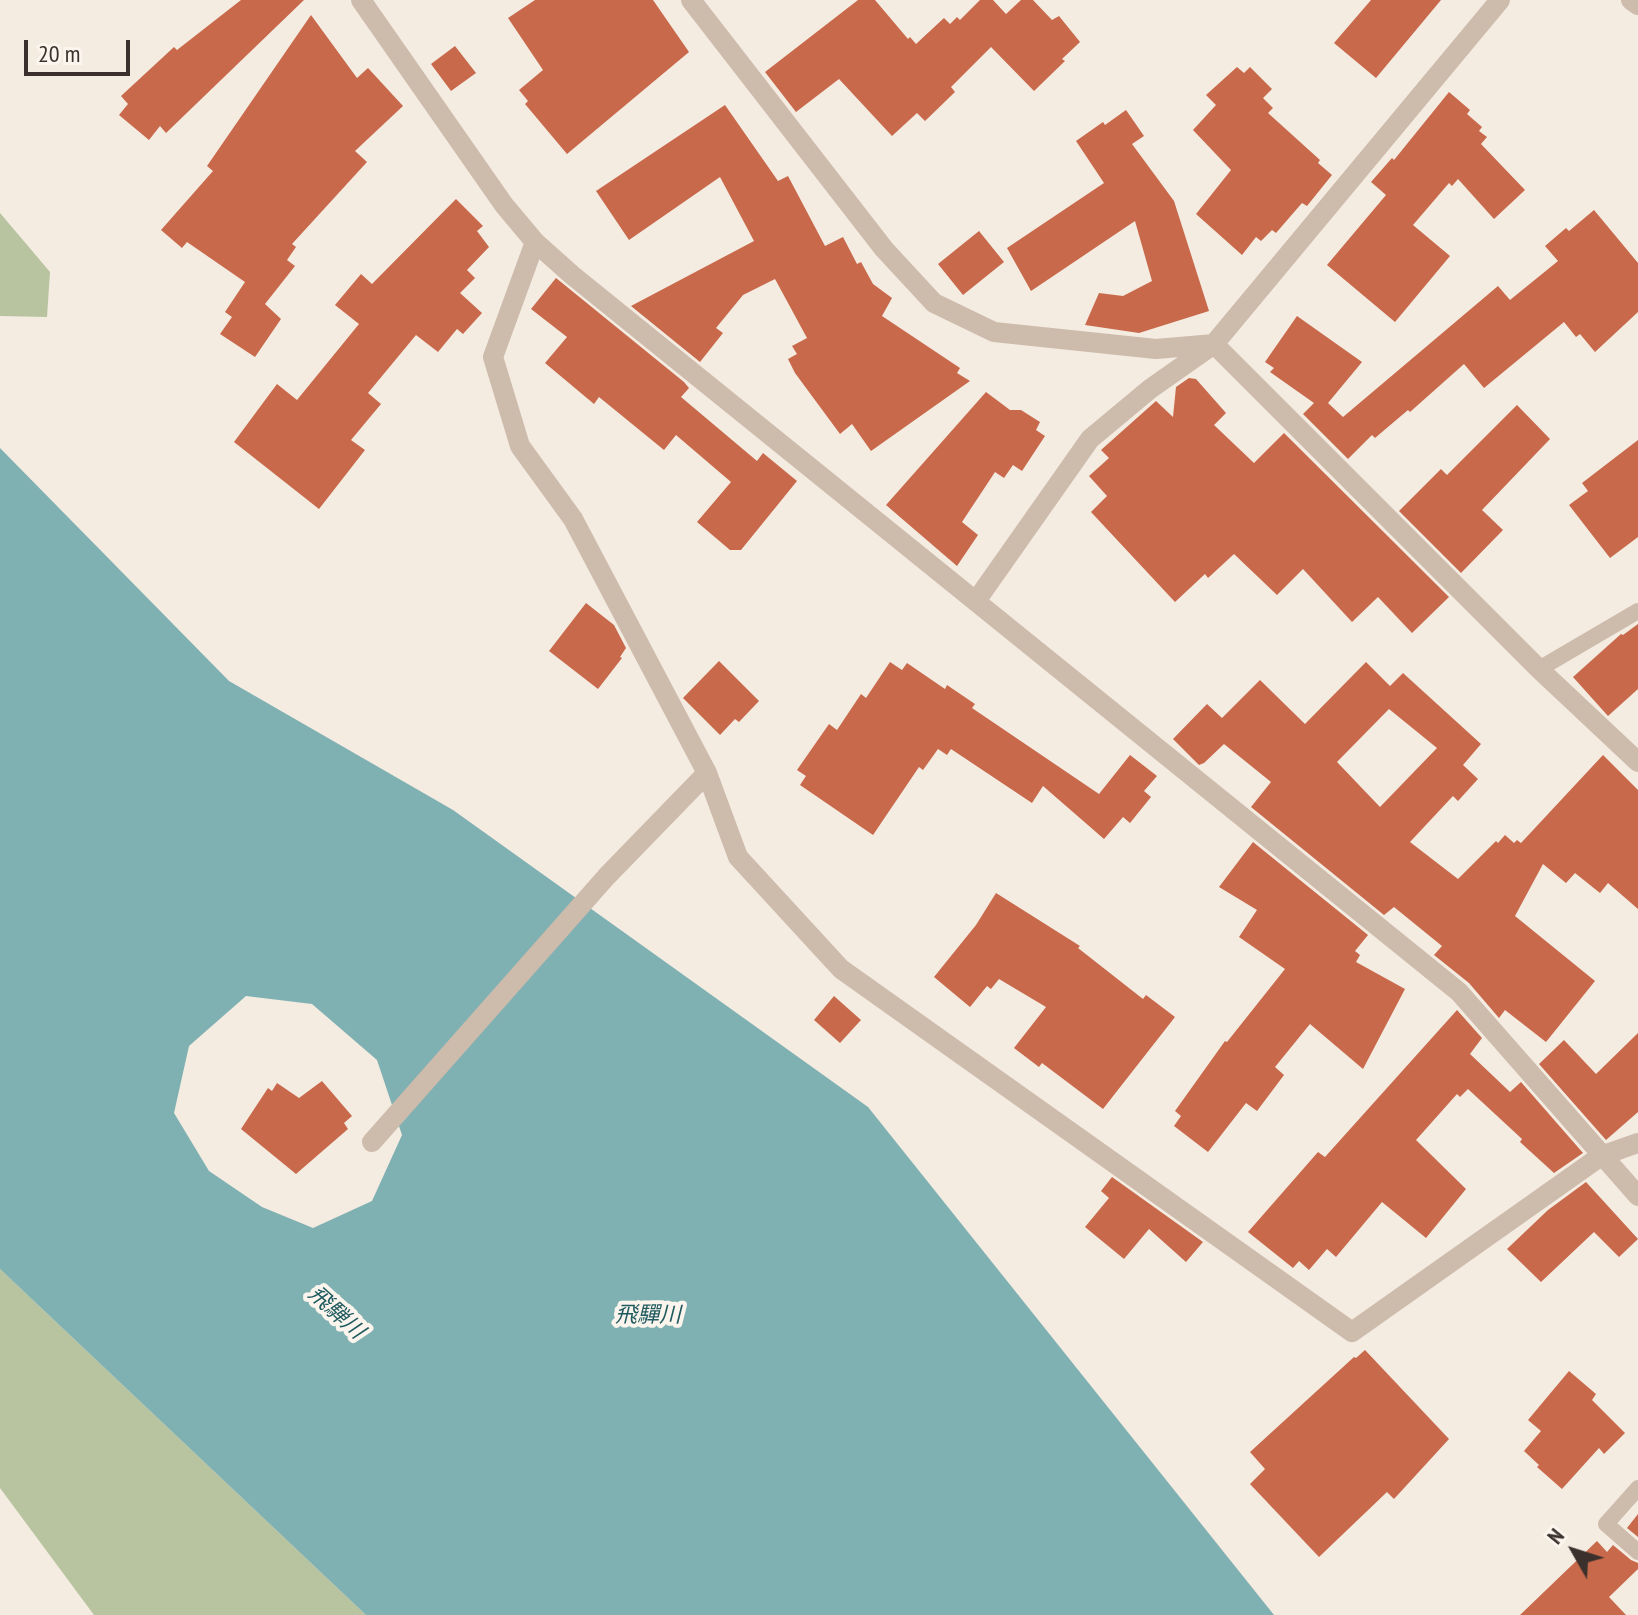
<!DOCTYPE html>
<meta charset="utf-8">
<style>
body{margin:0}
#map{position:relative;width:1638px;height:1615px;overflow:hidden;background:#f4ebe1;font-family:"PT Sans Narrow",sans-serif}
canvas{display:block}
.north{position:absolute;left:1534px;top:1511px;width:80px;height:80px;-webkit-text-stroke:6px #fbf5ee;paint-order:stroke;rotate:309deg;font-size:22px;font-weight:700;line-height:32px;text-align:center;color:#3b302b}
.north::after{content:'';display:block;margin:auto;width:28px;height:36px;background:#3b302b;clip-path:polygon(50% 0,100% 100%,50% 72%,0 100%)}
.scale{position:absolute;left:24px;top:40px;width:106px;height:36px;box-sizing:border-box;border:4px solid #3b302b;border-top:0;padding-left:10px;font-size:24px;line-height:28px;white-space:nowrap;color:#3b302b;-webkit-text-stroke:6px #fbf5ee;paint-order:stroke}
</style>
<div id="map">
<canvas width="1638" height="1615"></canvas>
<div class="north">N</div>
<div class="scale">20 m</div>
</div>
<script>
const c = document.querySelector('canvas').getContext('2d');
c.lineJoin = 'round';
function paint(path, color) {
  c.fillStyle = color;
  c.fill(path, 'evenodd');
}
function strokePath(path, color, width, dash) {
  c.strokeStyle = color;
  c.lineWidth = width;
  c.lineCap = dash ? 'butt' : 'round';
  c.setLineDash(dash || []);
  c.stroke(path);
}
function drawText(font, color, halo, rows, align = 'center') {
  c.font = font + ' "PT Sans Narrow","Noto Sans JP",sans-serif';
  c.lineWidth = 8;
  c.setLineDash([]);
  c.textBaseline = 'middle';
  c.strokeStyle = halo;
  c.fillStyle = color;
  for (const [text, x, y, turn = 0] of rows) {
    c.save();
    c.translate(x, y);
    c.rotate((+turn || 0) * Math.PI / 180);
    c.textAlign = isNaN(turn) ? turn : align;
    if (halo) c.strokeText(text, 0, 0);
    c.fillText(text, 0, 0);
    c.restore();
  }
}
paint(new Path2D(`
 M0 213 50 272 47 317 0 316Z
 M0 1269 366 1615H94L0 1488Z`), '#b8c4a0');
paint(new Path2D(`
 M0 448 229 681 453 810 868 1107 1274 1615H366L0 1269ZM246 996 312 1004 377 1060 402 1135 372 1201 313 1228 262 1207 209 1171 174 1113 189 1046Z`), '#7fb0b2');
paint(new Path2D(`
 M241 0H304L166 133 160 126 149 140 119 115 128 104 121 96 174 47 177 50Z
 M535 0H653L689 52 567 154 525 104 528 101 519 90 543 70 508 18Z
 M858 0H875L908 39 910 37 916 44 944 18 950 24 957 17 960 20 980 0H993L1006 14 1021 0H1033L1052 20 1059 16 1080 42 1062 59 1065 61 1034 91 991 47 951 87 955 92 925 121 917 113 892 136 839 79 796 112 765 72Z
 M1371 0H1441L1376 78 1334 43Z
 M311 15 357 78 368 68 403 106 355 151 367 162 292 244 296 247 287 260 295 266 265 304 281 319 255 357 220 334 232 317 225 312 245 282 187 242 182 248 161 230 213 171 207 166Z
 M455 46 476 73 451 91 431 64Z
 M1237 67 1244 73 1250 67 1272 89 1263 98 1273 108 1268 113 1320 160 1318 163 1332 175 1307 206 1302 203 1276 233 1272 230 1261 241 1256 237 1242 255 1196 214 1231 170 1193 130 1216 105 1206 95Z
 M1449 92 1470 110 1467 114 1482 127 1479 131 1487 137 1481 144 1525 190 1494 219 1458 179 1452 186 1449 183 1413 225 1450 256 1395 322 1327 265 1386 195 1371 182 1392 158 1394 160Z
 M725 105 778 181 788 176 825 246 843 237 857 264 861 262 873 284 892 298 882 316 960 368 957 373 970 381 871 451 852 424 840 434 795 373 788 359 797 354 792 346 807 338 775 279 743 295 716 328 723 333 700 362 631 306 754 241 720 177 629 240 596 191Z
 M1126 110 1144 136 1132 144 1174 201 1209 311 1139 333 1085 325 1099 293 1123 296 1152 281 1135 221 1031 291 1007 248 1104 183 1076 141 1103 122 1105 125Z
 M456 199 483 226 477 231 489 247 467 270 475 278 460 293 482 313 463 334 457 329 438 352 416 335 368 393 381 404 351 440 365 450 319 509 234 442 277 384 297 400 359 324 335 305 361 274 372 284Z
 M1594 210 1638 263V312L1595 352 1580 334 1576 337 1564 322 1484 388 1464 364 1410 412 1408 410 1375 438 1372 435 1348 459 1303 414 1314 403 1270 372 1274 368 1265 362 1297 316 1362 362 1328 403 1343 417 1498 286 1510 300 1558 261 1545 246 1566 228 1569 231Z
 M979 231 1004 262 963 295 938 264Z
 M556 278 684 382 689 388 681 397 757 461 763 453 797 481 741 550H730L697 522 731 482 676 435 664 450 599 397 594 404 545 363 567 337 531 309Z
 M1189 378 1196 379 1226 413 1214 425 1254 463 1284 433 1449 597 1412 633 1378 597 1352 622 1303 569 1277 595 1234 554 1208 578 1205 574 1175 602 1091 512 1107 496 1089 476 1109 458 1101 450 1156 401 1173 417 1176 387Z
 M986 392 1010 410H1021L1040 422 1036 430 1045 436 1022 471 1013 465 1004 478 995 472 962 522 978 535 957 566 886 505Z
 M1517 405 1550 439 1482 510 1503 530 1461 573 1399 511 1441 469 1447 475Z
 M1638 440V537L1610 558 1569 505 1588 491 1582 483Z
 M586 603 614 625 626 648 620 657 622 658 598 689 549 651Z
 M1638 624V689L1608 716 1573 677 1621 634 1623 635Z
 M719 661 759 701 739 722 735 719 720 735 683 698Z
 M890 662 902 670 907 663 945 689 947 685 975 704 972 708 1099 794 1130 755 1157 776 1144 791 1151 797 1130 823 1123 817 1104 839 1043 786 1032 803 951 749 947 755 938 749 923 770 919 767 873 835 800 785 806 776 797 770 829 724 837 730 861 694 866 698Z
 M1366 662 1390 686 1403 673 1481 744 1463 765 1478 779 1458 801 1453 796 1410 842 1458 879 1496 841 1498 843 1505 835 1514 843 1517 840 1521 843 1603 755 1638 790V909L1608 883 1600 893 1575 873 1566 883 1543 864 1515 916 1595 981 1546 1042 1505 1010 1499 1018 1469 983 1434 955 1442 946 1394 907 1384 915 1251 807 1271 782 1224 744 1204 763 1199 765 1173 739 1207 704 1222 718 1260 680 1305 724ZM1389 709 1437 748 1380 807 1337 762Z
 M1253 842 1368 935 1355 951 1360 955 1356 962 1405 989 1363 1069 1310 1024 1275 1067 1284 1075 1257 1111 1246 1103 1208 1152 1174 1126 1181 1116 1175 1111 1225 1041 1227 1042 1285 969 1239 937 1257 910 1219 887Z
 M996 893 1080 946 1078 948 1143 999 1146 995 1175 1017 1103 1109 1042 1063 1039 1067 1014 1048 1046 1007 999 979 991 989 987 986 970 1007 934 977 976 925Z
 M834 996 861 1020 840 1043 814 1020Z
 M1457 1010 1482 1038 1470 1054 1510 1092 1521 1082 1583 1153 1554 1173 1520 1142 1522 1139 1468 1089 1460 1097 1457 1094 1416 1140 1466 1189 1426 1238 1382 1202 1336 1257 1327 1249 1309 1270 1299 1261 1293 1268 1248 1232 1318 1152 1325 1157Z
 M1638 1033V1112L1606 1140 1539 1064 1564 1040 1596 1074Z
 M322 1081 352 1116 344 1123 348 1129 296 1174 241 1129 268 1088 272 1091 277 1083 299 1098Z
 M1112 1177 1203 1242 1186 1262 1149 1229 1124 1259 1085 1227 1109 1198 1101 1191Z
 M1586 1182 1638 1239 1619 1257 1594 1232 1541 1282 1507 1249 1548 1210Z
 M1365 1350 1449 1439 1394 1499 1387 1492 1319 1557 1250 1484 1265 1469 1250 1452 1354 1357 1356 1358Z
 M1569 1371 1596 1394 1592 1400 1625 1433 1604 1454 1599 1448 1562 1489 1537 1467 1539 1465 1524 1451 1541 1431 1528 1420Z
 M1638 1514V1537L1627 1528Z
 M1597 1541 1607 1552 1613 1545 1631 1560 1638 1563V1569L1609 1597 1626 1615H1520Z`), '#c8694b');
strokePath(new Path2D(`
 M1539 669 1638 611
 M1638 1488 1606 1524 1638 1552`), '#cdbbac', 16);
strokePath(new Path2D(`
 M361 0 504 205 535 242 572 275 1459 992 1638 1196
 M691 0 884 249 934 303 994 332 1156 349 1214 344 1539 669 1638 762
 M1631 0 1638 5
 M535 242 493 357 520 446 573 519 707 773 738 857 841 969 1352 1332 1601 1156 1638 1143
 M976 601 1090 439 1150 389 1214 344 1500 0
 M372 1142 607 876 707 773`), '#cdbbac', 20);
drawText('italic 22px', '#1f5a5e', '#fbf5ee', [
 ["飛騨川",336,1313,42],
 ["飛驒川",648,1316]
]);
</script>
